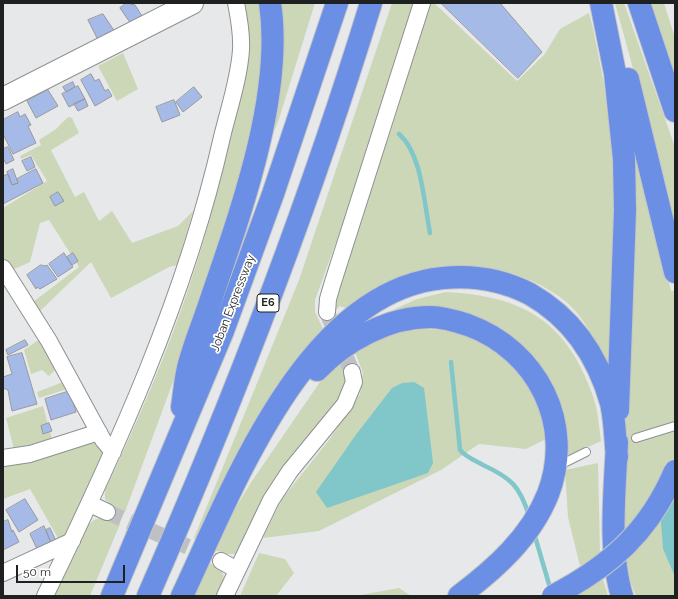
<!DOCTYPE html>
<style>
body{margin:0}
#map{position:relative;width:678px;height:599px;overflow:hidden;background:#e7e8ea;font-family:Raleway,sans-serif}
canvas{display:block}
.frame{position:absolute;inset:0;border:4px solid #1f2020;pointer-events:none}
.scale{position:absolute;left:16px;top:565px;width:109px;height:18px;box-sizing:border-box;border:2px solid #1f2020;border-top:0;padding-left:5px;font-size:12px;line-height:14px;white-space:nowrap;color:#1f2020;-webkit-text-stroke:3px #fff;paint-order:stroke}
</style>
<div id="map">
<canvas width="678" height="599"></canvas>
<div class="frame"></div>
<div class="scale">50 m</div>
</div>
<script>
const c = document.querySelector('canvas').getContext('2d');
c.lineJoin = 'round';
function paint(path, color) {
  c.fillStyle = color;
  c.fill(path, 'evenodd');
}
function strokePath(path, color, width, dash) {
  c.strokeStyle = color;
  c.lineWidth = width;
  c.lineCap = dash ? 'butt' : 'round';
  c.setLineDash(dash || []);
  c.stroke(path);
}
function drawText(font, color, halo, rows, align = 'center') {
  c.font = font + ' Raleway,sans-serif';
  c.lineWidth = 3.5;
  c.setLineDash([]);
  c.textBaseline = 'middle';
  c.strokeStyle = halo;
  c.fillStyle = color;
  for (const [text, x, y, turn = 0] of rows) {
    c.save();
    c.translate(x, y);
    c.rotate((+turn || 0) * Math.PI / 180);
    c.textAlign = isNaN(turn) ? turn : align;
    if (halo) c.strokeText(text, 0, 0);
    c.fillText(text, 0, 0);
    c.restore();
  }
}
paint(new Path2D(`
 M242 3H261L262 8V59L253 117 234 197 174 379 125 512 112 506 105 499V490C162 372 205 259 231 130 238 100 250 70 249 39 249 27 244 14 242 3Z
 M276 3H315L278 122 261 160Z
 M392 3H415L360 176 315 300V312L325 333 198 542 194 538 299 280Z
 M430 3H434L517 81 544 55 560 29 589 13 593 28 604 84 612 150 616 201 609 366C596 344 585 317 565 301 501 251 407 256 346 308L340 306 332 313 369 179 388 140Z
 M615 3H624L675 147V231L659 163Z
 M647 3H664L675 38V78Z
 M123 53 138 89 117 101 98 66Z
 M627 103 671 291H675V468L663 549 675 577V596H636L627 573 622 520Z
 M68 117 72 118 79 133 51 150 75 197 84 192 99 221 112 211 132 243 178 226 193 211 177 265 169 267 111 298 91 262 39 312 33 302 79 267 49 220 40 223 30 262 12 270 3 257V208L47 181 31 155 21 159 20 156 41 145 39 140 56 129Z
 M446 292C523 296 567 321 593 396 598 410 599 427 601 441L565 458C563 441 564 420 559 404 545 354 485 305 432 308 413 309 393 315 375 318L417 299Z
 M424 329C436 330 450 329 461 333 496 346 529 376 541 412 544 421 544 430 546 439L526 449 479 444 441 470 319 531 263 538 282 499 329 440 360 394 363 373 355 352 389 334Z
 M40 339 57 368 49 376 42 370 31 374 24 350Z
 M341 364 345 372V388L339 402 306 439 274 483 235 554H227L215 550 219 535 252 481 322 379Z
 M63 382 67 389 39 398 37 392Z
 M43 406 52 439 14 449 6 418Z
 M96 439 107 446 66 537 59 540 30 489 3 499V465Z
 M598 463 600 553 580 566 568 517 565 470Z
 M106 516 120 524 90 596H52L85 528 94 520Z
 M259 553 285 559 294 573 276 596H240Z
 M207 562C228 571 226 577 218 596H192Z
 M602 576 608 596H569Z
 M399 588 411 596H355Z`), '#cbd7b7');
paint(new Path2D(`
 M414 382 424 388 433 463 428 473 327 508 316 492 355 436 392 388 402 383Z
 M675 468V577L663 549 658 481Z`), '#81c6c9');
strokePath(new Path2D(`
 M399 134C422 154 424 203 430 233
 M451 362 460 450C466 457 474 460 483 465 511 478 520 486 529 516
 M534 533 551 591`), '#81c6c9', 4.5);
const building = new Path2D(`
 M127 3 135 5 142 16 131 24 120 8Z
 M441 3H500L542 52 518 78Z
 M103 14 115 32 98 40 88 20Z
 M91 74 95 81 99 79 105 91 108 89 112 96 95 106 81 80Z
 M73 82 75 87 66 92 63 87Z
 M78 86 85 99 69 107 62 94Z
 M194 87 202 97 183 112 176 102Z
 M48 90 58 106 36 118 27 101Z
 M85 99 88 106 78 111 74 104Z
 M174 100 180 115 162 122 156 107Z
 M18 112 20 117 25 114 31 125 28 126 36 143 13 154 3 134V120Z
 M8 147 14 160 6 164 3 158V149Z
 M31 157 35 167 27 171 22 161Z
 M13 169 18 183 12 185 7 172Z
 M36 169 43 183 3 204V176L8 174 12 185 18 183 17 179Z
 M58 192 64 201 55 206 50 197Z
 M64 253 73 267 58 277 49 264Z
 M73 253 78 261 72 265 67 257Z
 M41 265 45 266 47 265 57 279 40 289 37 287 36 289 27 275Z
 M25 340 28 345 8 355 6 350Z
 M22 353 37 404 12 411 8 390 3 388V377L12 374 7 357Z
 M70 391 76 412 51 420 45 399Z
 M49 423 52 431 43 434 41 426Z
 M25 499 38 520 19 532 6 510Z
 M8 520 12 532 13 530 19 542 3 550V522Z
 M44 526 51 543 38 551 30 534Z
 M50 528 56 541 51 543 46 530Z`);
paint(building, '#a6bae8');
strokePath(building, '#98999b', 1);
strokePath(new Path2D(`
 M327 312 352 372
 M107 512 221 561`), '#bfc0c2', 16, [16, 8]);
const lane = new Path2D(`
 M636 438 675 426
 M566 462 586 452`);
const street = new Path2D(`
 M3 268 49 341 103 440 113 452
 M327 312 328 299 333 282 422 3
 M3 458 30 454 99 432
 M90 504 107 512
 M221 561 237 570
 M3 573 72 541
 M45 596C117 448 186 297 222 137 229 108 239 79 241 50 242 34 239 18 236 3
 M225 596 271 500 290 471 345 404 354 382 352 372`);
const secondary = new Path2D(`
 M3 99 192 3`);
const highway = new Path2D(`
 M601 3 615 73 624 159 625 210 618 410
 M639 3 675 111
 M628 79 675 272
 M317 370C345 341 388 317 430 317 443 317 456 321 468 325 537 350 575 424 548 494 531 537 495 569 459 596
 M182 407C184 394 185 381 188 368 193 347 202 326 209 305 239 217 284 96 270 3
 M617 442C615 489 608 551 622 596
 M112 596 223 331 273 194 337 3
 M148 596C233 402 309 205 371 3
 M182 596C233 488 306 291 443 278 473 275 503 280 530 294 572 318 598 357 611 403 615 420 615 439 617 457`);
strokePath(lane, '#8f9092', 10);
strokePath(street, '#8f9092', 18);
strokePath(secondary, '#8f9092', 24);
strokePath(highway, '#c5c5c5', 24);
strokePath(lane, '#fff', 8);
strokePath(street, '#fff', 16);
strokePath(secondary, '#fff', 22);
strokePath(highway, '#6b8fe4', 22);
const highwayBridge = new Path2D(`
 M553 596C610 566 649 532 675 471`);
strokePath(highwayBridge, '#c5c5c5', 24, []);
strokePath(highwayBridge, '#6b8fe4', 22);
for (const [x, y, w] of [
 [268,303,22]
]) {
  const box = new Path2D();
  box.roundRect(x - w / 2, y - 9, w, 18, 3);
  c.fillStyle = '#fff';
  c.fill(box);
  strokePath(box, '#1f2020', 1);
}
drawText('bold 11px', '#1f2020', null, [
 ["E6",268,303]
]);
drawText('12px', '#1f2020', '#fff', [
 ["Joban Expressway",233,303,-69]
]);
</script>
